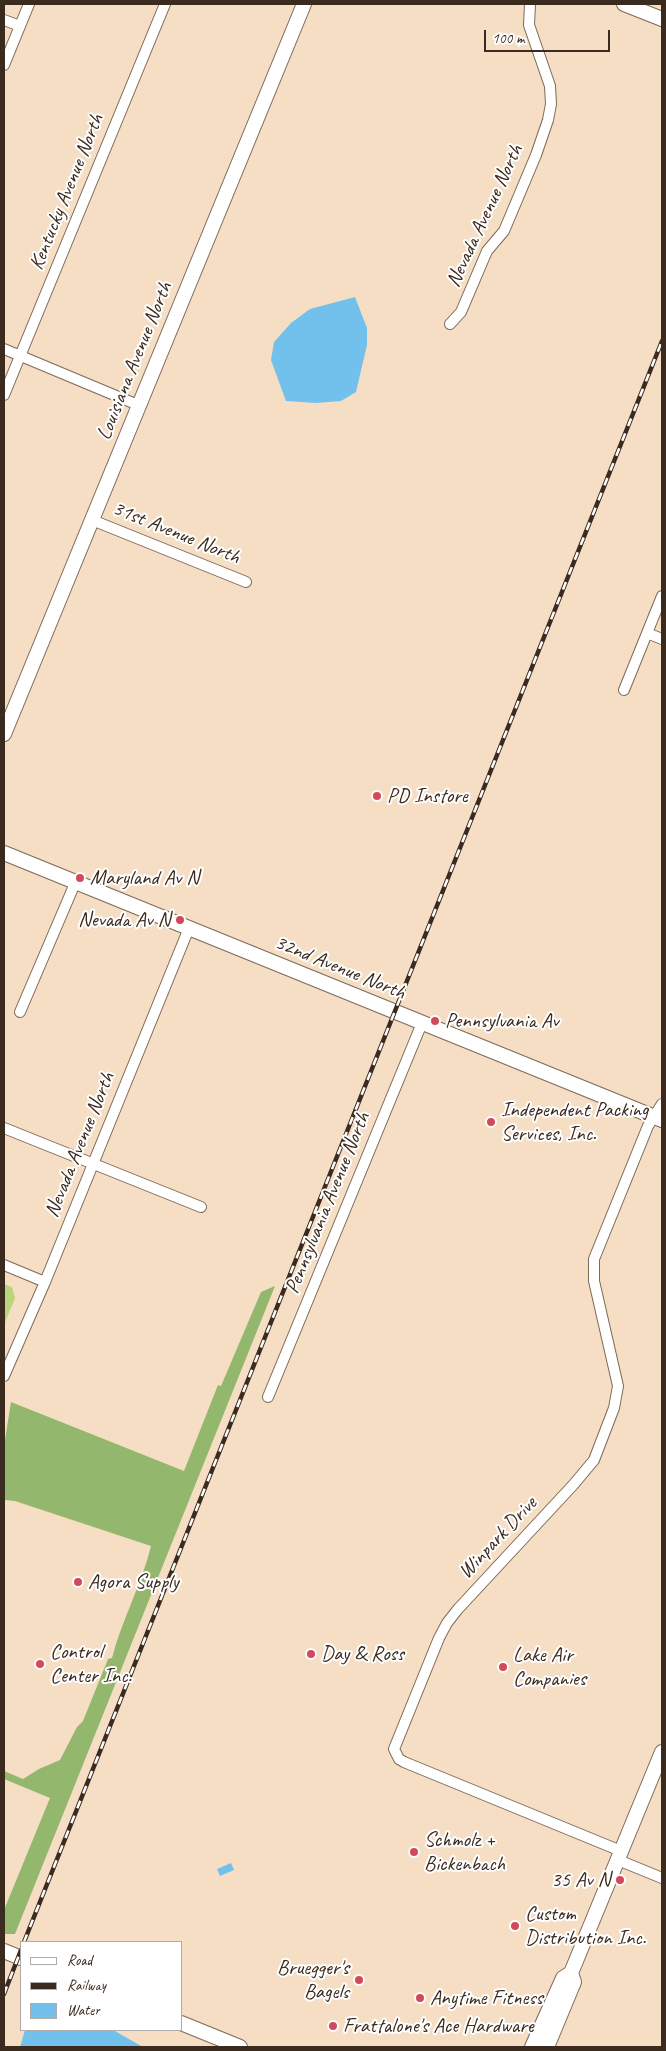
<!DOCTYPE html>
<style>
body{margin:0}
#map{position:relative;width:666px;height:2051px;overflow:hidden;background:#f5dec4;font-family:Caveat,sans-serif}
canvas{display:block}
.frame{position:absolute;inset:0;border:5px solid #3b2a1e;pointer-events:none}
.legend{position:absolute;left:20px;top:1941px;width:162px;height:90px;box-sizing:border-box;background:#fff;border:1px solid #b1aaa5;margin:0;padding:6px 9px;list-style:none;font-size:15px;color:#3b2a1e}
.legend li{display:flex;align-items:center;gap:10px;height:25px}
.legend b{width:25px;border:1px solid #b1aaa5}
.scale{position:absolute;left:484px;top:30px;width:126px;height:22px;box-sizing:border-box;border:2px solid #3b2a1e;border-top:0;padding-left:6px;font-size:15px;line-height:18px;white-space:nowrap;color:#3b2a1e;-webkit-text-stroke:4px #fff;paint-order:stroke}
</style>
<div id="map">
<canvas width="666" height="2051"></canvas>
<div class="frame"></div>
<ul class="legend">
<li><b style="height:6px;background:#fff"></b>Road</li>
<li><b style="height:6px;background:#3b2a1e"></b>Railway</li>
<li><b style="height:14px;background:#72c1ed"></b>Water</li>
</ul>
<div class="scale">100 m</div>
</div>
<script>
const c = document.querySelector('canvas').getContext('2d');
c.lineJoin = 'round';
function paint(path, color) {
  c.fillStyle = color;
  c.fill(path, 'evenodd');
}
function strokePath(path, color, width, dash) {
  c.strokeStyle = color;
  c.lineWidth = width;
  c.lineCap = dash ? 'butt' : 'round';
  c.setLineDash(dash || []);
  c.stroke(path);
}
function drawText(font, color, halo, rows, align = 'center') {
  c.font = font + ' Caveat,sans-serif';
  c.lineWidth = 4;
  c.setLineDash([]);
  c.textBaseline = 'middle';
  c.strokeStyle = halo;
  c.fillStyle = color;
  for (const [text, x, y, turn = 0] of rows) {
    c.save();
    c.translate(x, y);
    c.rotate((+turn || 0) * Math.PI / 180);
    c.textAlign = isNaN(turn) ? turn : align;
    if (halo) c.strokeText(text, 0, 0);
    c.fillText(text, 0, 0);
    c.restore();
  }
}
paint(new Path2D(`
 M4 1284 12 1287 15 1298 4 1325Z`), '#bad67c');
paint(new Path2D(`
 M275 1286 15 1934H4V1910L50 1798 4 1779V1771L23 1779 39 1769 60 1760 77 1727 83 1721 108 1659 112 1658C122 1619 142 1584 151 1546L15 1501 4 1500V1446L11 1402 184 1471 218 1385 221 1386 261 1292Z`), '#93b76c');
paint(new Path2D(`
 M355 297 367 328V345L356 392 341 401 316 403 286 401 271 360 274 342 291 323 310 309Z
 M231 1863 234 1870 220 1876 217 1869Z
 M25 2030H113L143 2047H20Z`), '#72c1ed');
const street = new Path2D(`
 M4 20 20 26
 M4 65 29 4
 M450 324 461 312 487 251 504 231 536 155 548 120 551 104 550 86 529 25 530 4
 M4 349 138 405
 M4 395 165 4
 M92 520 246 582
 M647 633 662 639
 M624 690 662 596
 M20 1012 76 881
 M4 1128 201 1207
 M4 1265 45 1282
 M4 1376 45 1282 189 928
 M268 1397 422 1023
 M621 1851 404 1762 399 1759 394 1749 439 1638 447 1623 458 1609 574 1484 594 1460 614 1408 618 1386 594 1281V1259L648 1126 662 1104
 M618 1860 662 1878`);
const secondary = new Path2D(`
 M624 4 662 19
 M4 734 304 4
 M4 853 662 1120
 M4 1951 21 1958
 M181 2023 240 2047
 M532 2047 563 1978 571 1973 662 1752
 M547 2047 574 1982 571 1973`);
strokePath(street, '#7c6958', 12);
strokePath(secondary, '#7c6958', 16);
strokePath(street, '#fff', 10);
strokePath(secondary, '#fff', 14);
const rail = new Path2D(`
 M24 1942 662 341
 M4 1994 21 1950`);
strokePath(rail, '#3b2a1e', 4.5);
strokePath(rail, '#fff', 2.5, [8]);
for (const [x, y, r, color] of [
 [377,796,5,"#d1495b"],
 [80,878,5,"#d1495b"],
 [180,920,5,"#d1495b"],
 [435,1021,5,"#d1495b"],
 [491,1122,5,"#d1495b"],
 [78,1582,5,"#d1495b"],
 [311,1654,5,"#d1495b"],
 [40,1664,5,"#d1495b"],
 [503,1667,5,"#d1495b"],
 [414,1852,5,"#d1495b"],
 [620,1880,5,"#d1495b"],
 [515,1926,5,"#d1495b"],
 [359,1980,5,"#d1495b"],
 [420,1998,5,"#d1495b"],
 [333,2026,5,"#d1495b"]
]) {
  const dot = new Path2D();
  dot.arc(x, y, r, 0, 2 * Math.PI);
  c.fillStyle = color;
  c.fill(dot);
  strokePath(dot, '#fff', 2);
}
drawText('21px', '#3b2a1e', '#fff', [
 ["Kentucky Avenue North",67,192,-68],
 ["Nevada Avenue North",485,216,-65],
 ["Louisiana Avenue North",135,361,-68],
 ["31st Avenue North",176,533,22],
 ["32nd Avenue North",340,968,22],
 ["Nevada Avenue North",80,1145,-68],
 ["Pennsylvania Avenue North",328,1203,-68],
 ["Winpark Drive",498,1538,-47]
]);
drawText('21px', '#3b2a1e', '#fff', [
 ["PD Instore",387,796],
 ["Maryland Av N",90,878],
 ["Nevada Av N",170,920,"right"],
 ["Pennsylvania Av",445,1021],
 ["Independent Packing",501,1110],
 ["Services, Inc.",501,1134],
 ["Agora Supply",88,1582],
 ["Control",50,1652],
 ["Center Inc.",50,1676],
 ["Day & Ross",321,1654],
 ["Lake Air",513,1655],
 ["Companies",513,1679],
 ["Schmolz +",424,1840],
 ["Bickenbach",424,1864],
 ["35 Av N",610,1880,"right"],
 ["Custom",525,1914],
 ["Distribution Inc.",525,1938],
 ["Bruegger's",349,1968,"right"],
 ["Bagels",349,1992,"right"],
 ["Anytime Fitness",430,1998],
 ["Frattalone's Ace Hardware",343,2026]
], 'left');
</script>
